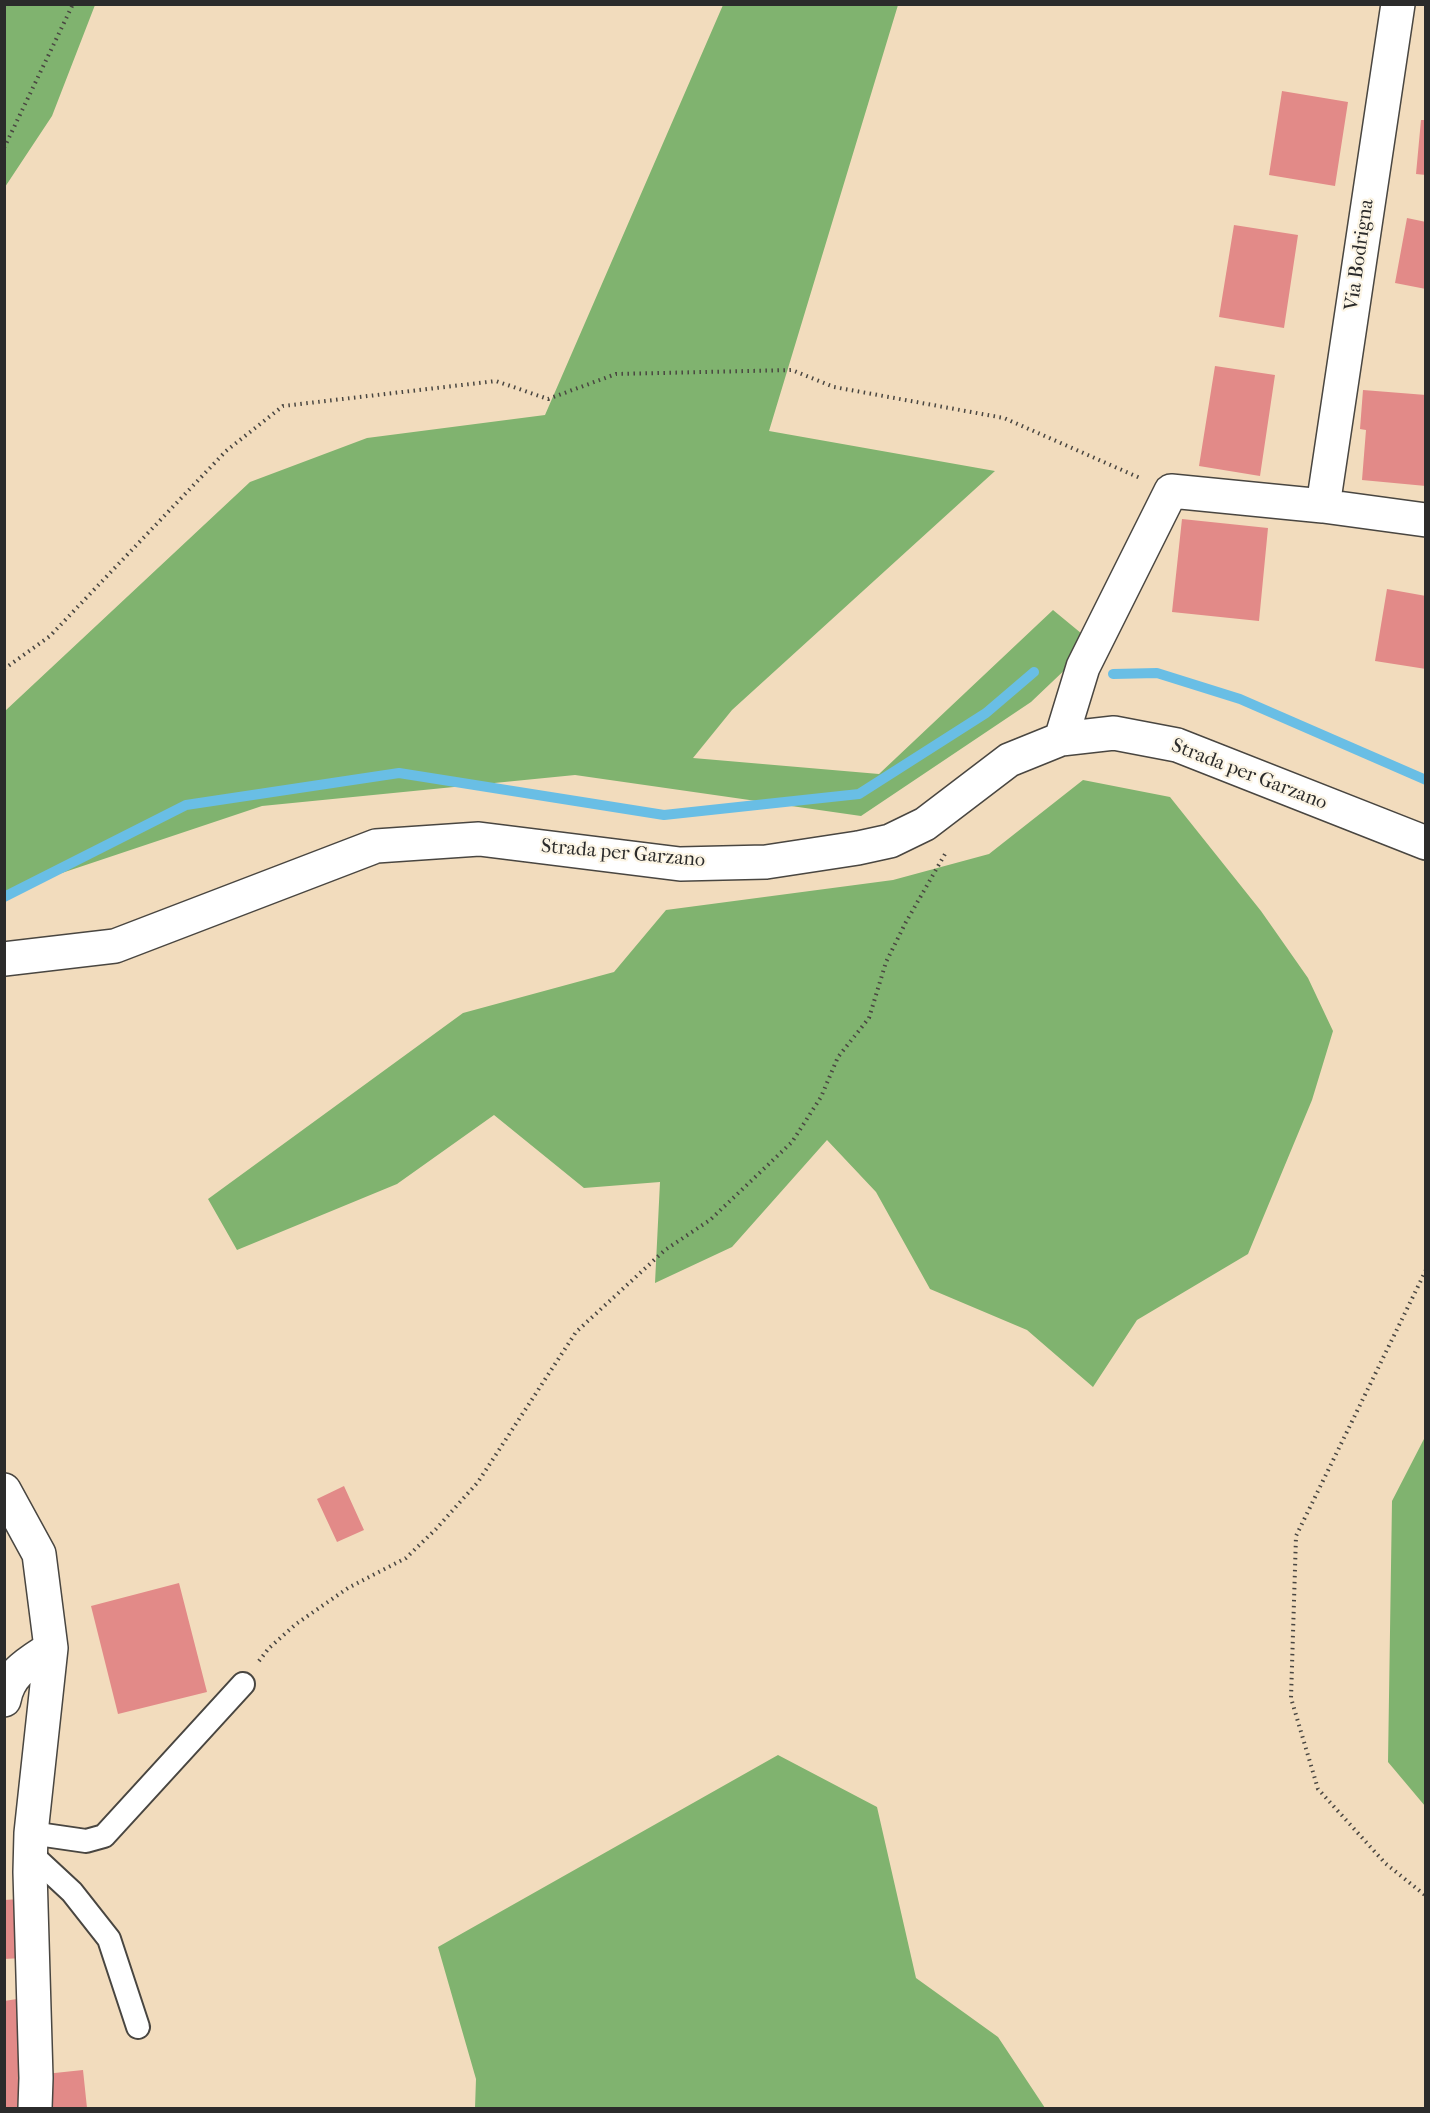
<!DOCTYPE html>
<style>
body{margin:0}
#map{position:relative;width:1430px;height:2113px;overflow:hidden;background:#f2dcbd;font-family:"IM FELL French Canon",serif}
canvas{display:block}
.frame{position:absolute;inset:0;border:6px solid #2b2b2b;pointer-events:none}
</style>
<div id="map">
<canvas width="1430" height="2113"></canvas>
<div class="frame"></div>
</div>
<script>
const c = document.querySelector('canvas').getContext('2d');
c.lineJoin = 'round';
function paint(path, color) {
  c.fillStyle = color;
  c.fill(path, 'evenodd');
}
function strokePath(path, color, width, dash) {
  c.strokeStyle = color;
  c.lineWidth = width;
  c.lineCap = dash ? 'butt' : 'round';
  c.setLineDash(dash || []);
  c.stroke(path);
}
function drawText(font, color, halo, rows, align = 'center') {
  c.font = font + ' "IM FELL French Canon",serif';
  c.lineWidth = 4.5;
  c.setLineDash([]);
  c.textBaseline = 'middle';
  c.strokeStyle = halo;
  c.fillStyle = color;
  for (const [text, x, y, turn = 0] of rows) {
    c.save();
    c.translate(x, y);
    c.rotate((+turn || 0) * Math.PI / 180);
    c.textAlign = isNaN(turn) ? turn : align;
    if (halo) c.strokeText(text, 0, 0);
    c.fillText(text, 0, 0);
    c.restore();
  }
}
paint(new Path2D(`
 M5 4 95 5 52 116 5 187Z
 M723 5H898L769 431 995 471 732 710 693 758 879 774 1053 610 1093 643 1031 702 861 816 575 775 262 806 5 892V711L250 482 367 438 545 415Z
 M1083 780 1170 797 1261 911 1308 978 1333 1031 1312 1100 1248 1254 1137 1320 1093 1387 1027 1330 930 1289 876 1192 827 1140 732 1247 655 1283 660 1182 584 1188 494 1115 397 1184 237 1250 208 1199 463 1013 614 972 666 910 893 880 989 854Z
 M1425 1437V1806L1388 1762 1392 1501Z
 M778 1755 877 1807 916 1978 998 2037 1045 2108H475L476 2079 438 1947Z`), '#80b36f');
strokePath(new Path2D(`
 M1113 674 1157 673 1240 699 1426 780
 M4 897 186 805 399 773 664 815 859 794 986 713 1034 672`), '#69bee5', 10);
paint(new Path2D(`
 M1282 91 1348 102 1335 186 1269 175Z
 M1421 120H1426V175L1416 174Z
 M1407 218 1426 222V289L1395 283Z
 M1234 225 1298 235 1284 328 1219 317Z
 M1215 366 1275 375 1260 476 1199 466Z
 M1363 390 1426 395V486L1362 480 1366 430 1360 429Z
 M1182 519 1268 528 1259 621 1172 612Z
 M1387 589 1426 596V669L1375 661Z
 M344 1486 364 1530 337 1542 317 1499Z
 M179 1583 207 1692 118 1714 91 1606Z
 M20 1899 23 1958 4 1959V1900Z
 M30 1997V2108H4V2001Z
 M83 2070 87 2108H42L45 2074Z`), '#e28a88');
const lane = new Path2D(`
 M31 1833 86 1841 104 1836 243 1684
 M30 1853 72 1892 109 1939 138 2027`);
const street = new Path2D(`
 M1323 506 1398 4
 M1061 739 1083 667 1171 491 1323 506 1426 520
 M4 959 115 946 376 846 479 839 680 864 766 862 858 848 890 841 925 824 1009 760 1061 739 1114 733 1177 745 1426 843
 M4 1490 39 1554 51 1648 31 1833 30 1872 36 2078 35 2108
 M4 1700C9 1672 30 1662 51 1648`);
strokePath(lane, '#494641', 26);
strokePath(street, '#494641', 36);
strokePath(new Path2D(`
 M4 148 73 4
 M4 669 50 636 226 451 283 406 496 381 548 399 616 374 792 370 834 387 1004 418 1140 478
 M1426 1270 1296 1536 1291 1698 1318 1789 1385 1863 1426 1896
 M259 1661 269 1648 296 1624 348 1588 406 1558 436 1529 478 1482 576 1332 665 1250 710 1220 792 1142 821 1097 838 1057 869 1018 886 962 906 922 945 854`), '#494641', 4, [1.5, 4.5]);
strokePath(lane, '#fff', 22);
strokePath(street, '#fff', 33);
drawText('20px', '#2b2b2b', '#fcf5e5', [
 ["Via Bodrigna",1360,255,-82],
 ["Strada per Garzano",1249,775,21],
 ["Strada per Garzano",623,854,5]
]);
</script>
